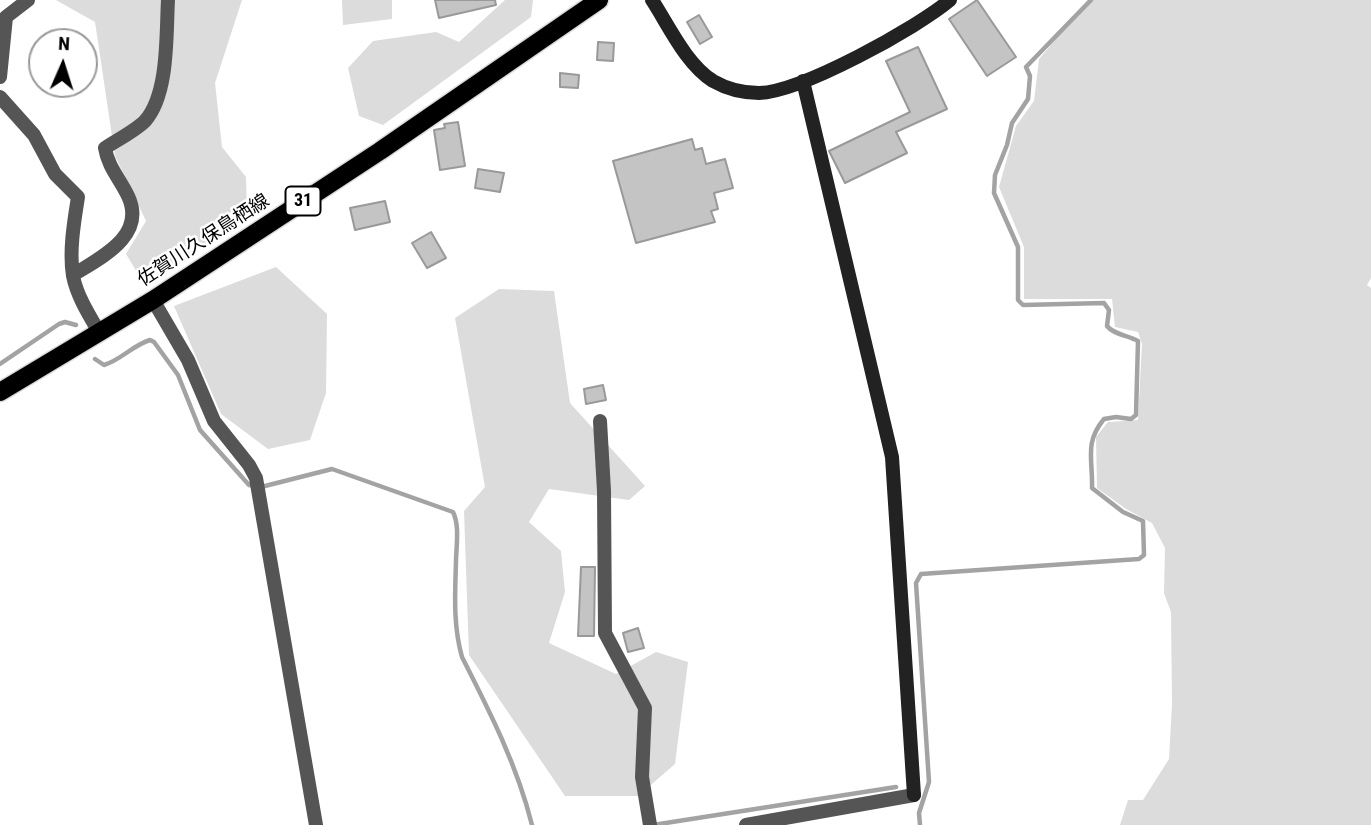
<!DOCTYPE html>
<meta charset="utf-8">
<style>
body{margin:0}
#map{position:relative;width:1371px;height:825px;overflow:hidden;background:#fff;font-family:"Roboto Condensed",sans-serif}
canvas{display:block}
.north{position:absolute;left:28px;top:28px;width:70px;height:70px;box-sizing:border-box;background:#fff;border:2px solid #999;border-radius:50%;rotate:3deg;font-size:19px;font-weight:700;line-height:28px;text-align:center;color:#000}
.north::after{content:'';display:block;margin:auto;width:24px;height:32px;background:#000;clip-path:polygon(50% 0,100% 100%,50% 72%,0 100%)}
</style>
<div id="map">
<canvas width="1371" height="825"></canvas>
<div class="north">N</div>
</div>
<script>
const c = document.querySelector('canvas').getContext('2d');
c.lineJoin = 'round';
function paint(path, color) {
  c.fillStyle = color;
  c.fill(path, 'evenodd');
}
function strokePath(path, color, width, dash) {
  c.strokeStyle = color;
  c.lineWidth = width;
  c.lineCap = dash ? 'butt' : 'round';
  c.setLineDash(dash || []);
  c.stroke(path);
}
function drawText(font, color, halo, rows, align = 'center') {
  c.font = font + ' "Roboto Condensed","Noto Sans JP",sans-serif';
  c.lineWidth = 5;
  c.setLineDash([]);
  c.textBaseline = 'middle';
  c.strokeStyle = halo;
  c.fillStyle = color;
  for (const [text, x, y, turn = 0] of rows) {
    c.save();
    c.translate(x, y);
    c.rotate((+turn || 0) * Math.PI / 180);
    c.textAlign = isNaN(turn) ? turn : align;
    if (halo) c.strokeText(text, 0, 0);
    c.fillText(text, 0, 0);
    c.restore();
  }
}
paint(new Path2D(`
 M56 0H242L215 83 222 147 246 177 247 213 146 287 126 254 146 221 115 156 95 22Z
 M342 0H392V19L343 25Z
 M505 0H533L531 17 383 125 359 116 348 68 373 41 436 32 459 42Z
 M1089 0H1371V278L1367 285 1371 288V825H1120L1128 800H1143L1169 759 1172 704 1171 612 1164 593 1165 548 1152 523 1126 509 1097 488 1096 437 1108 422 1138 420 1142 344 1138 332 1115 327 1112 299H1024V247L999 187 1016 126 1034 101 1039 59Z
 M276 267 327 314 326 393 310 440 268 449 221 414 174 306Z
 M499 289 554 291 570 403 645 486 629 500 549 489 529 522 561 551 565 592 549 643 616 674 656 652 688 662 675 764 638 796H565L469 655 464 511 485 487 455 318Z`), '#dcdcdc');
strokePath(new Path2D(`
 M95 359 104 365C121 360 133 345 150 340L154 342 178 375 200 430 249 485 261 487 332 469 453 512C460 526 456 547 456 562 455 594 453 625 462 657 490 712 517 765 532 825
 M0 364 59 324 65 322 76 325
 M653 825 896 787
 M920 825 919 813 929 782 916 583 921 574 1139 559 1144 555 1143 521 1123 512 1092 488C1093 459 1084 443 1104 419L1116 417 1131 419 1136 415 1138 341C1128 335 1114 335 1107 326L1109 310 1104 303 1023 305 1018 300V247L994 193 995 175 1007 145 1012 123 1028 99 1030 76 1026 67 1091 0`), '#a3a3a3', 4.5);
const building = new Path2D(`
 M435 0H495L496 5 439 18Z
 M977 0 1016 57 987 76 949 19Z
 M699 15 712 37 700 44 687 22Z
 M598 42 614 43 613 61 597 60Z
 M918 47 947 109 896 132 907 153 845 183 829 151 910 112 886 61Z
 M560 73 579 75 578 88 560 87Z
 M458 122 465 166 440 170 434 130 445 128 444 124Z
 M692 139 695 150 702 148 706 164 725 159 733 188 714 193 718 209 711 211 715 222 636 243 613 161Z
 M478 169 504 173 500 192 475 188Z
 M385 201 390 222 355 230 350 208Z
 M431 232 446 258 427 268 412 243Z
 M603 385 606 400 586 404 584 389Z
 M581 567H595L594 636H578Z
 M638 628 644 648 628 652 623 633Z`);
paint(building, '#c4c4c4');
strokePath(building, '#999', 2);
const primary = new Path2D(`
 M0 392 153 300 380 151 599 0`);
strokePath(primary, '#dbdbdb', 21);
strokePath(new Path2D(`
 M0 77 6 17 28 0
 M0 97 34 135 55 174 78 197C74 222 69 251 73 276 77 296 89 315 99 332
 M73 275C100 258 147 236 128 196 120 179 108 167 105 148 117 140 135 131 145 121 169 94 166 34 168 0
 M153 300 188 360 214 421 249 465 256 478 316 825
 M600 421 604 491 605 633 645 708 642 777 650 825
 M746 825 914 795`), '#555', 14);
strokePath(new Path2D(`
 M652 0C669 26 686 64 713 81 727 89 742 93 759 93 801 92 917 28 950 0
 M803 81 892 457 914 795`), '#222', 14);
strokePath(primary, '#000', 18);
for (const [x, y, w] of [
 [303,201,35]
]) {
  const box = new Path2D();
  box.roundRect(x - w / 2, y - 14.5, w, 29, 5);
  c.fillStyle = '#fff';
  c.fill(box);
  strokePath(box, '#000', 2);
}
drawText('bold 18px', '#000', null, [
 ["31",303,201]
]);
drawText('19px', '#000', '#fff', [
 ["佐賀川久保鳥栖線",204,241,-33]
]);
</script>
